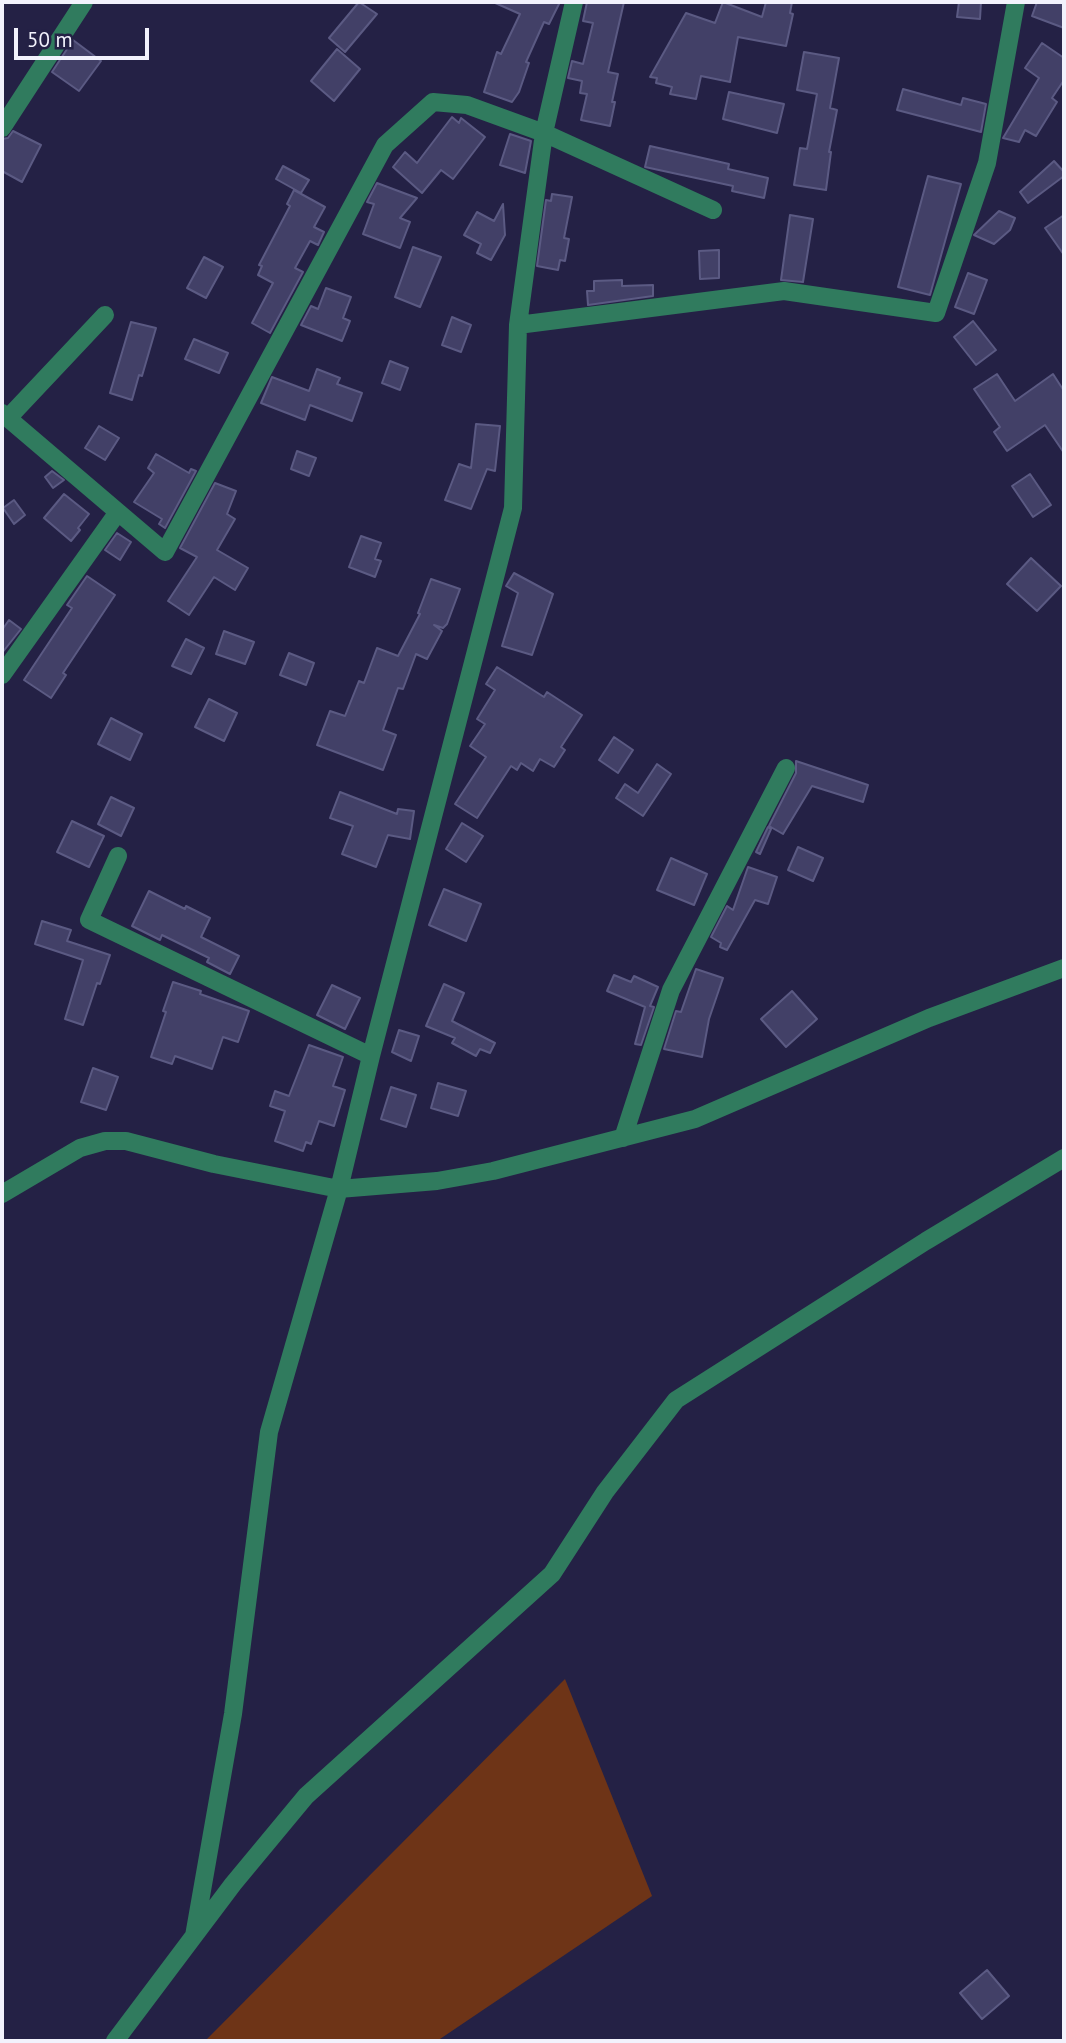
<!DOCTYPE html>
<style>
body{margin:0}
#map{position:relative;width:1066px;height:2043px;overflow:hidden;background:#242145;font-family:"PT Sans",sans-serif}
canvas{display:block}
.frame{position:absolute;inset:0;border:4px solid #f2f2fc;pointer-events:none}
.scale{position:absolute;left:14px;top:28px;width:135px;height:32px;box-sizing:border-box;border:4px solid #f2f2fc;border-top:0;padding-left:9px;font-size:21px;line-height:24px;white-space:nowrap;color:#f2f2fc;-webkit-text-stroke:5px #242145;paint-order:stroke}
</style>
<div id="map">
<canvas width="1066" height="2043"></canvas>
<div class="frame"></div>
<div class="scale">50 m</div>
</div>
<script>
const c = document.querySelector('canvas').getContext('2d');
c.lineJoin = 'round';
function paint(path, color) {
  c.fillStyle = color;
  c.fill(path, 'evenodd');
}
function strokePath(path, color, width, dash) {
  c.strokeStyle = color;
  c.lineWidth = width;
  c.lineCap = dash ? 'butt' : 'round';
  c.setLineDash(dash || []);
  c.stroke(path);
}
paint(new Path2D(`
 M565 1679 652 1896 437 2041H205Z`), '#6e3417');
const building = new Path2D(`
 M359 2 377 14 345 52 329 38Z
 M493 2H560L549 24 544 22 526 62 529 63 519 92 512 102 484 92 497 52 501 54 520 14Z
 M587 2H624L608 72 618 74 612 102H615L610 126 581 120 587 94 580 93 582 81 568 78 572 61 583 64 593 23 583 21Z
 M723 2 762 17 766 2H792L790 13 793 14 786 46 738 37 730 82 701 76 696 99 670 94 672 87 656 83 657 78 650 77 686 13 715 23Z
 M959 2H981L980 19 957 17Z
 M1037 2H1064V28L1032 16Z
 M73 40 101 61 79 91 52 72Z
 M1042 43 1064 58V80L1052 98 1057 102 1036 136 1025 130 1019 142 1003 138 1039 78 1025 68Z
 M337 49 360 69 334 101 311 81Z
 M804 52 839 58 830 108 837 110 829 152H831L826 190 794 185 800 148 807 149 817 94 797 90Z
 M903 89 961 105 963 98 986 104 981 132 897 110Z
 M729 92 784 104 777 133 723 119Z
 M452 117 459 123 461 118 485 137 453 179 441 170 422 193 393 167 405 152 417 163Z
 M13 131 41 145 22 182 2 171V139L8 138Z
 M510 134 531 141 525 173 500 165Z
 M650 146 729 164 728 169 768 178 764 198 732 191 733 186 645 167Z
 M1054 161 1064 172V176L1028 203 1020 192Z
 M283 166 309 180 301 193 276 179Z
 M928 176 961 184 930 295 898 287Z
 M377 183 417 198 400 218 410 222 400 248 363 234 374 204 367 202Z
 M294 190 325 207 314 227 324 232 318 245 310 241 295 268 303 272 270 333 252 323 273 283 258 275 262 266 259 265 290 206 287 204Z
 M552 194 572 197 564 238 569 239 565 261 560 260 558 270 537 266 546 200 551 201Z
 M503 204 505 235 491 260 477 253 481 244 464 235 477 212 494 221Z
 M999 211 1015 218 1010 230 994 244 974 235Z
 M790 215 813 219 803 282 781 280Z
 M1064 215V255L1045 228Z
 M413 247 441 257 420 307 395 297Z
 M719 250V278L700 279 699 251Z
 M204 257 223 267 206 298 187 288Z
 M968 273 987 280 974 314 955 307Z
 M622 280V286L653 285V296L588 305 587 291H594V281Z
 M326 288 351 297 343 318 350 321 342 341 301 325 311 306 318 309Z
 M452 317 471 325 461 352 442 345Z
 M973 321 996 350 976 365 954 337Z
 M131 322 156 328 142 376 139 375 132 400 110 393Z
 M194 339 228 353 219 373 185 359Z
 M390 361 408 368 400 390 382 383Z
 M317 369 340 378 337 384 362 393 352 421 310 405 305 420 261 403 272 377 309 391Z
 M997 374 1015 401 1053 374 1064 391V453L1045 425 1007 451 994 432 1000 427 974 389Z
 M476 424 500 426 495 471 487 469 471 509 445 500 459 464 471 468Z
 M99 426 119 438 105 460 85 448Z
 M297 451 316 458 309 476 291 469Z
 M156 454 189 473 191 469 196 471 165 528 159 524 162 519 134 502 154 473 148 468Z
 M52 471 64 480 53 488 45 477Z
 M1030 474 1051 505 1033 517 1012 486Z
 M215 483 236 491 227 514 235 519 217 550 248 568 235 590 214 577 189 615 168 601 197 557 180 548Z
 M64 494 89 514 78 528 80 530 71 541 44 518Z
 M14 500 25 515 14 524 3 508Z
 M117 533 131 542 120 560 105 550Z
 M361 536 381 543 375 559 381 561 375 577 349 567Z
 M1031 558 1061 586 1037 611 1007 584Z
 M514 573 553 594 532 655 502 646 518 593 506 586Z
 M87 576 115 595 63 673 66 675 51 698 24 680 72 608 67 605Z
 M431 579 460 589 447 624 443 628 434 625 442 631 427 659 416 654 403 689 398 688 383 730 396 735 383 770 317 745 330 711 345 716 359 681 364 683 377 648 398 656 420 614 418 613Z
 M9 620 21 629 2 653V630Z
 M224 631 254 642 245 664 216 654Z
 M186 639 204 648 191 674 172 666Z
 M289 653 314 663 306 685 280 675Z
 M497 667 544 697 547 692 582 715 561 747 565 750 554 767 540 759 533 771 521 763 517 770 511 766 477 818 455 804 486 757 470 746 485 724 477 719 495 690 486 684Z
 M209 699 237 713 224 741 195 727Z
 M111 718 142 734 130 760 98 744Z
 M614 737 633 750 618 773 599 760Z
 M796 761 868 785 863 802 812 786 783 834 769 826 796 773Z
 M657 764 671 774 643 816 616 798 625 784 638 793Z
 M340 792 397 814 398 809 414 811 410 839 388 835 376 867 342 854 353 826 330 818Z
 M111 797 134 808 121 836 98 824Z
 M72 821 104 836 89 867 57 852Z
 M462 823 483 836 466 862 446 849Z
 M768 827 771 829 760 854 756 852Z
 M798 847 823 858 813 881 788 870Z
 M671 858 707 874 694 905 657 890Z
 M748 867 777 877 768 904 755 900 727 950 720 947 721 943 711 937 727 906 733 910Z
 M444 889 481 904 466 941 429 925Z
 M149 891 185 909 186 906 210 918 201 937 239 956 230 974 207 962 209 958 162 935 160 940 132 926Z
 M42 921 71 930 67 941 110 955 100 984 97 983 83 1025 65 1019 83 960 35 944Z
 M696 969 723 978 709 1019 702 1057 664 1049 676 1011 681 1012Z
 M614 975 631 982 634 976 658 987 650 1006 654 1007 641 1045 635 1044 645 1007 607 991Z
 M173 982 201 991 200 994 249 1011 238 1042 223 1037 212 1069 175 1056 172 1064 151 1057 166 1012 163 1011Z
 M444 984 464 993 452 1021 495 1043 490 1053 480 1049 476 1056 452 1043 455 1038 426 1026Z
 M332 985 360 998 345 1029 317 1015Z
 M792 991 817 1019 786 1047 761 1019Z
 M399 1030 419 1036 411 1061 392 1052Z
 M309 1045 343 1057 333 1086 345 1090 334 1126 319 1121 311 1144 306 1142 303 1151 275 1141 285 1111 270 1106 275 1091 289 1096Z
 M93 1068 118 1077 106 1110 81 1102Z
 M438 1083 466 1091 458 1116 431 1108Z
 M391 1087 416 1095 406 1127 381 1119Z
 M987 1970 1009 1996 982 2019 960 1993Z`);
paint(building, '#424067');
strokePath(building, '#5b5a83', 2);
strokePath(new Path2D(`
 M2 128 84 2
 M518 325 784 291 936 313 987 163 1016 2
 M2 413 118 512
 M8 418 105 315
 M2 675 118 512 165 552 385 145 433 102 467 105 544 133 713 210
 M118 856 89 920 371 1056
 M623 1138 671 990 786 768
 M2 1194 80 1148 105 1141H126L214 1164 339 1189 437 1181 493 1171 695 1119 929 1018 1064 968
 M194 1936 233 1714 269 1432 339 1189 371 1056 513 508 518 325 544 133 574 2
 M115 2041 233 1884 306 1796 552 1574 605 1492 676 1400 926 1241 1064 1158`), '#307b5e', 18);
</script>
